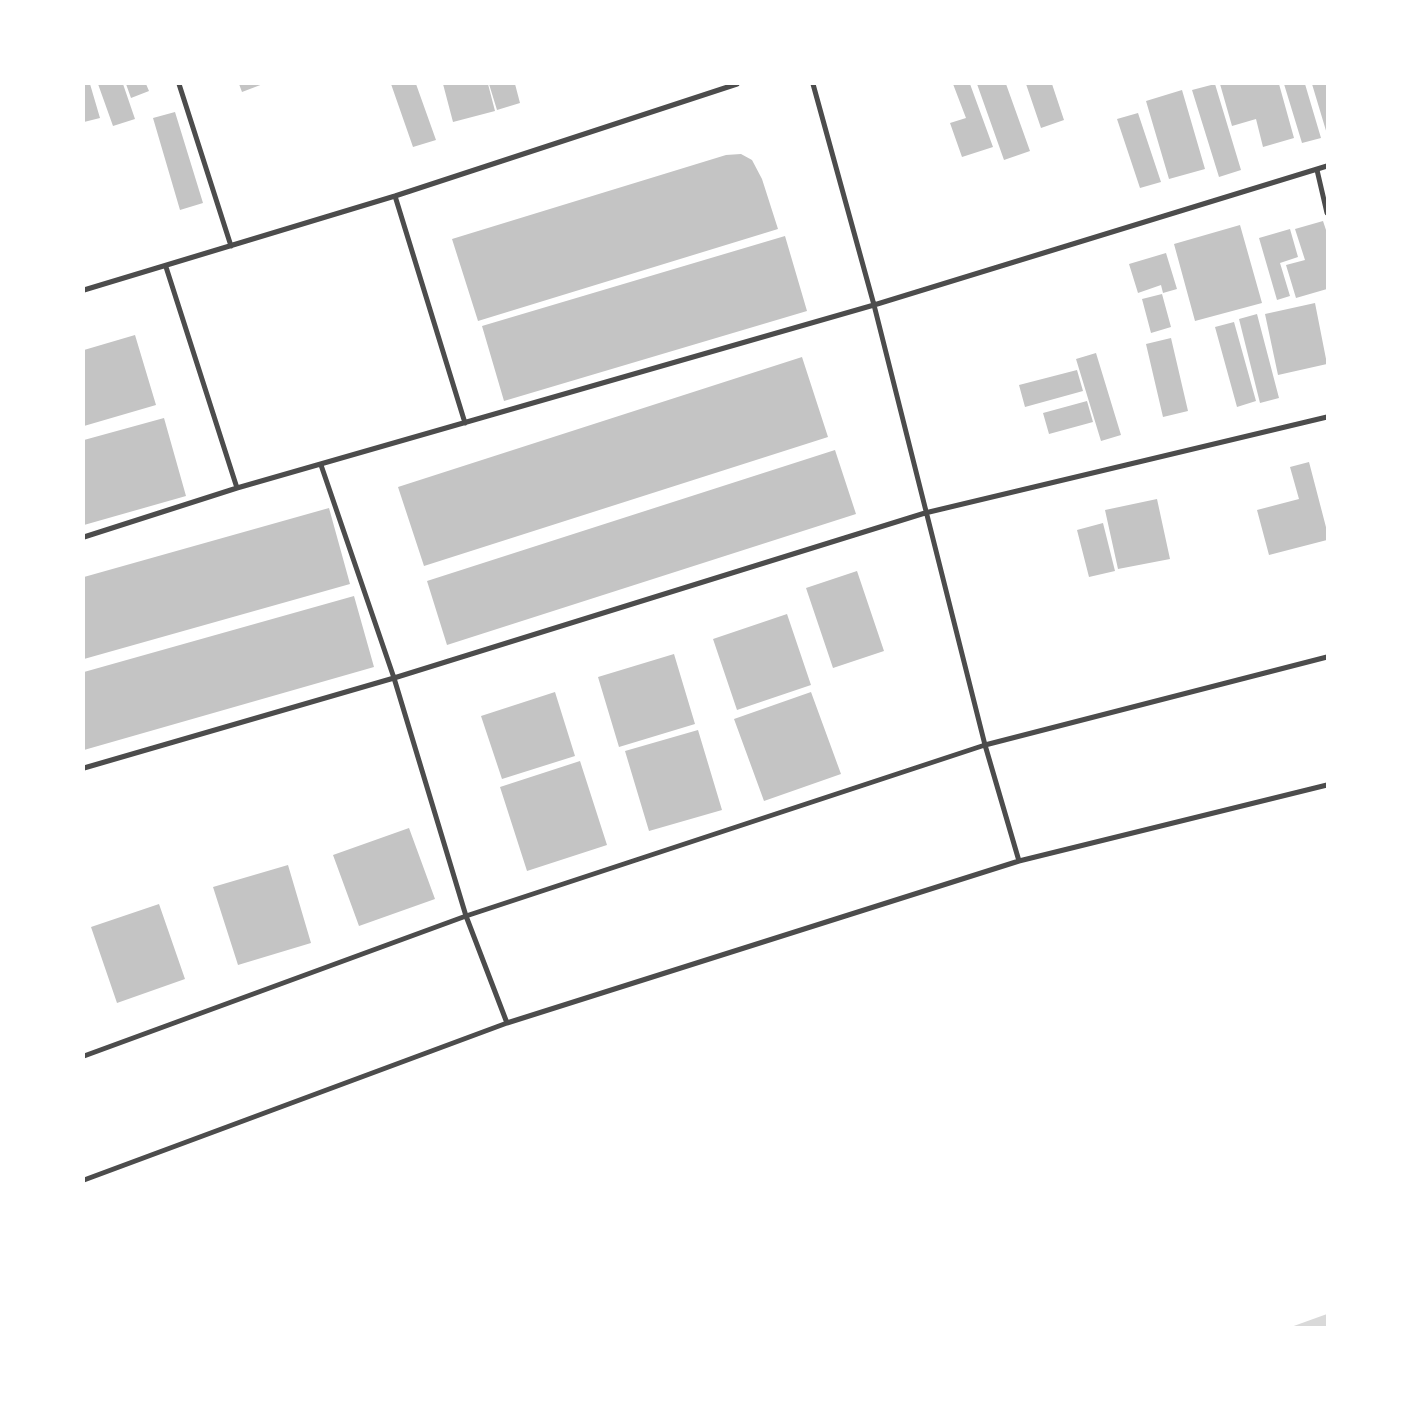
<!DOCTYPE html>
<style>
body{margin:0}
#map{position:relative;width:1411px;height:1411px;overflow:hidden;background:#fff;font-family:Cabin,sans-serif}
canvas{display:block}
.frame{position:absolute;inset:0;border:85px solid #fff;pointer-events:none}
</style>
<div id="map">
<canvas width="1411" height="1411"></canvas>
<div class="frame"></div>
</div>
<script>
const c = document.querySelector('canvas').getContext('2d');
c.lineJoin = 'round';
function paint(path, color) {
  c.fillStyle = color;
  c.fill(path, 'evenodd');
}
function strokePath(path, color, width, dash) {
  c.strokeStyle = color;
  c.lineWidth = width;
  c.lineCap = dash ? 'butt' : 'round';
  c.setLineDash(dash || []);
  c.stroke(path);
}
paint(new Path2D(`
 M1327 1314V1327H1291Z`), '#d9d9d9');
paint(new Path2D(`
 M84 84H90L100 118 84 122Z
 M98 84H123L135 119 113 126Z
 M126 84H146L149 91 131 98Z
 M239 84H263L242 92Z
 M391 84H416L436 140 413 147Z
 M443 84H488L495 111 453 122Z
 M489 84H515L520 103 497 110Z
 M953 84H970L993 147 962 157 950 123 966 118Z
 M977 84H1006L1030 151 1004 160Z
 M1026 84H1052L1064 120 1041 128Z
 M1215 84 1241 170 1219 177 1192 90Z
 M1220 84H1279L1294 138 1263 147 1256 119 1232 126Z
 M1284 84H1305L1321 138 1302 143Z
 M1312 84H1327V134Z
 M1182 90 1205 169 1169 179 1146 101Z
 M175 112 203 203 180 210 153 118Z
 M1138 113 1161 182 1140 188 1117 119Z
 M741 154 752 160 762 179 778 229 478 321 452 239 726 155Z
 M1323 221 1327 233V289L1296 298 1286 265 1305 260 1295 229Z
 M1240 225 1262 303 1195 321 1174 244Z
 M1290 229 1298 257 1280 263 1290 296 1277 300 1259 238Z
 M785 236 807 311 504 401 482 326Z
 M1166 253 1177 289 1163 293 1161 285 1138 293 1129 264Z
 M1162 294 1171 327 1151 333 1142 299Z
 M1315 303 1327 364 1278 375 1265 314Z
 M1257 314 1279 398 1260 403 1239 319Z
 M1234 322 1256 401 1237 407 1215 327Z
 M135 335 156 405 84 426V350Z
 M1171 338 1188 411 1163 417 1146 344Z
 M1096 353 1121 435 1101 441 1076 359Z
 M802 357 828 437 424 566 398 487Z
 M1077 370 1083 391 1025 407 1019 385Z
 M1087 401 1093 422 1049 434 1043 413Z
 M164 418 186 496 84 525V440Z
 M835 450 856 514 447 645 427 581Z
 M1309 462 1327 531V540L1269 555 1257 510 1299 499 1290 467Z
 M1157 499 1170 559 1118 569 1105 510Z
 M329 508 350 584 84 659V577Z
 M1103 523 1115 571 1089 577 1077 530Z
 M857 571 884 651 833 668 806 588Z
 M354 596 374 667 84 750V672Z
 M787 614 811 685 737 710 713 639Z
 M674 654 695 724 619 747 598 677Z
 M555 692 575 756 502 779 481 716Z
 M811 692 841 774 764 801 734 719Z
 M698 730 722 810 649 831 625 751Z
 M580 761 607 845 527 871 500 787Z
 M409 828 435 899 359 926 333 855Z
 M288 865 311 943 238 965 213 887Z
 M159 904 185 979 117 1003 91 927Z`), '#c4c4c4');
strokePath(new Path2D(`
 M179 84 231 246
 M813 84 874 305 985 745 1019 861
 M1317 170 1327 213
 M395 196 465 423
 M166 267 237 488
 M84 290 395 196 737 84
 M321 465 394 678 466 916 507 1023
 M84 537 237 488 874 305 1327 166
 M84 768 394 678 925 513 1327 417
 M84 1056 466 916 985 745 1327 657
 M84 1180 507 1023 1019 861 1327 785`), '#4c4c4c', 5);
</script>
